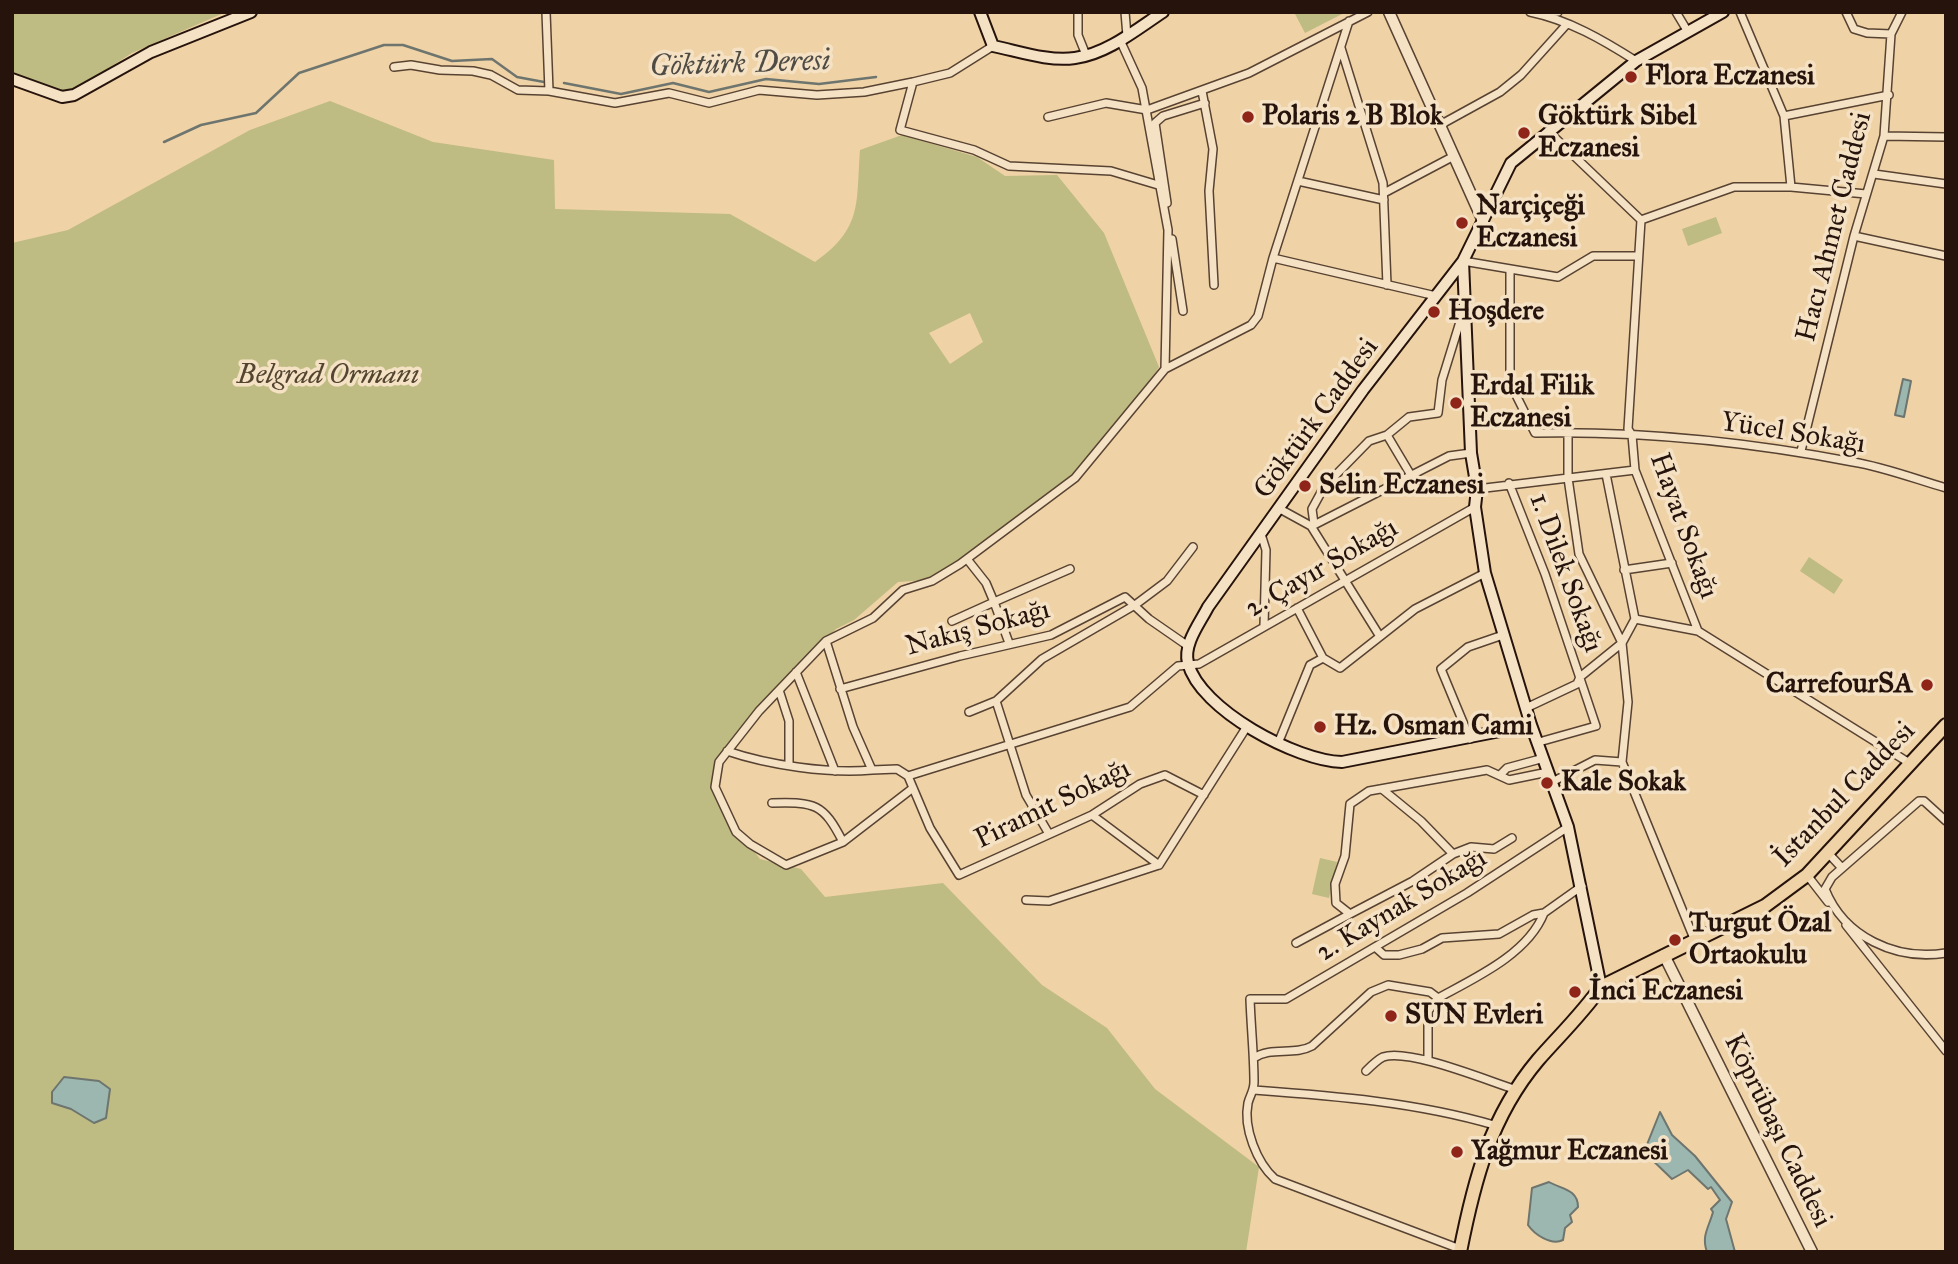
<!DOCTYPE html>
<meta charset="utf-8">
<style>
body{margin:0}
#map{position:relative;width:1958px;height:1264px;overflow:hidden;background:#efd2a6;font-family:"IM FELL Great Primer",serif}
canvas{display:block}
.frame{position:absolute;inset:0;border:14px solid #26130c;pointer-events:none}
</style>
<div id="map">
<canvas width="1958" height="1264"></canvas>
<div class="frame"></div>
</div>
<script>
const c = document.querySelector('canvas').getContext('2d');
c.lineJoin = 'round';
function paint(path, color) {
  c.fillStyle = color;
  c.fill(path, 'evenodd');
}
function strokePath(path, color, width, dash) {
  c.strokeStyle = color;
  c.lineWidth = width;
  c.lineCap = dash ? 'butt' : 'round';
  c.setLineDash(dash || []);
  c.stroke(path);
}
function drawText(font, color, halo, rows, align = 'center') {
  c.font = font + ' "IM FELL Great Primer",serif';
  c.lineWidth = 7;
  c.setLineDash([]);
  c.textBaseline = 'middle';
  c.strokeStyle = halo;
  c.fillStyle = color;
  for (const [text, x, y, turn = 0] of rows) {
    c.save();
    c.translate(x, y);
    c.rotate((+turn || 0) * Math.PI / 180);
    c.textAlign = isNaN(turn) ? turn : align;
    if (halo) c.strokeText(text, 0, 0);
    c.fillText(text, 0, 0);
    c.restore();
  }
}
paint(new Path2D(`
 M12 12H226L132 53 70 93 12 75Z
 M1294 12H1346L1305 33Z
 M330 101 433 142 554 160 555 209 730 214 815 262C863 228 856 204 860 150L902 135 977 157 1005 176 1057 175 1104 233 1159 367 1125 420 1070 478 975 552 928 580 898 582 854 620 836 629 762 709 720 765 719 791 738 830 760 859 801 869 825 897 943 883 1042 985 1107 1028 1155 1089 1259 1167 1246 1252H12V243L68 230 250 130ZM970 313 983 342 950 364 929 333Z
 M1716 217 1722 233 1688 246 1682 229Z
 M1809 557 1843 580 1834 594 1800 571Z
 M1320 858 1337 862 1329 898 1312 894Z`), '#bebb83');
const water = new Path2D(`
 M1903 379 1911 381 1904 417 1895 415Z
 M64 1077 99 1081 110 1089 106 1118 94 1123 71 1109 52 1103V1092Z
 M1660 1112 1672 1135 1695 1156 1732 1202 1726 1219 1735 1252H1707C1701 1236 1709 1227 1713 1212L1711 1209 1720 1200 1711 1187 1708 1189 1688 1170 1672 1179 1644 1152Z
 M1549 1182C1561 1189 1578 1189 1578 1207L1570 1215 1572 1222 1565 1228 1563 1240C1551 1246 1534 1234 1528 1225L1532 1188Z`);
paint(water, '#9cb6b0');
strokePath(water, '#6d756e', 2);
strokePath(new Path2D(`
 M564 83 621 94 673 83 709 92 766 79 819 84 876 77
 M164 142 201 125 256 113 299 73 384 45H403L452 61 492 59 517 77 544 82`), '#6d756e', 2.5);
const minor = new Path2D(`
 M546 12 549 91
 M1078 12V35L1086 55
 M1125 12 1127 36
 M1530 12C1569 20 1603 40 1636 61
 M1676 12 1688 32
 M1740 12 1784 116 1791 187
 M1846 12 1854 29 1867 33 1891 34
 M1540 13 1558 12
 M1120 40 1142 88 1168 230 1165 369
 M993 46 950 73 913 82 900 130 974 150 1009 166 1111 171 1158 185
 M1341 48 1383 183 1387 285
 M394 67 411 65 440 70 473 71 491 75 518 90 549 91 615 103 669 93 709 103 759 90 817 95 864 92 913 82
 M1202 91 1213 149 1209 191 1214 285
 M1784 116 1889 95
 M1048 117 1106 103 1147 110 1249 73 1368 12
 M1440 125 1500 92 1521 75 1567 24
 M1548 131 1641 220
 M1884 136 1946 137
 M1874 174 1946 184
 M1298 181 1384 200
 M1384 193 1454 156
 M1167 203 1155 123 1163 116 1205 103
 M1641 220 1628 429 1632 435 1635 470 1698 631
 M1641 220 1734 187H1791L1866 194
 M1854 236 1946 256
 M1172 239 1183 311
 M1273 258 1436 296
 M1463 261 1558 277 1593 256H1638
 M1510 269V383L1535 433C1641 431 1749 442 1853 462 1884 467 1915 479 1946 488
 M1568 432V478L1579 554 1622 643 1628 702 1622 762 1695 941
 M1387 435 1412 477
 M1801 451 1854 236 1884 136 1891 34 1902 12
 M1509 483 1545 574 1596 726 1539 742
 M1477 489 1635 470
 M1280 509 1311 526 1379 635
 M1314 524 1312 509 1324 487 1369 441 1387 435 1409 417 1438 413 1442 380 1463 312
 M1312 526 1449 456 1471 453
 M1261 534 1266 550 1264 626
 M967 559 986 583 994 602 1070 569
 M1624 570 1672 563
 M1297 608 1323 658 1340 668 1415 609 1485 573
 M1635 619 1698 631 1911 764
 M952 621 994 602 1009 643
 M826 641 853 727 872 770 897 769 908 776
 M796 672 835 771
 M840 689 960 656 1051 635 1125 597 1149 619 1188 646
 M779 690 789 721V764
 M996 701 1026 795 1049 834
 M1526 708 1577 684 1580 677 1622 643 1635 619 1606 474
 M969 712 996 701 1042 659 1135 605 1167 581 1193 547
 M1470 739 1441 669 1468 647 1503 635
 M1279 741 1310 665 1323 658
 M727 751C768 765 829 774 872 770
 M1501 774 1507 768 1544 758
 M908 776 1130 707 1178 666 1199 664 1475 507
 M908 776 930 828 959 875 1092 815 1140 784 1165 775 1204 795
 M1552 782 1595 760 1622 762
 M913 788 843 842 786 865 750 844 736 832 715 787 719 762 759 711 826 641 873 618 903 590 932 581 960 564 1075 478 1165 369 1251 325 1258 316 1273 258 1349 21
 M1382 789 1421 821 1453 854
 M772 803C815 802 823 803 843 842
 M1092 815 1159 865
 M1946 821 1924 801H1919L1832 877 1825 889C1844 937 1896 961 1946 953
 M1512 838 1494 849 1471 847 1453 854 1413 881 1350 914 1336 903 1335 884 1345 856 1350 804 1369 791 1487 770 1509 780 1548 772
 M1828 853 1842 868
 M1159 865 1246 728
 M1807 875 1828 902
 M1026 900 1049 901 1159 865
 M1846 925 1946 1051
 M1296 943 1350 914
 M1375 947 1384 955H1399L1422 949 1442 938 1499 934 1533 915 1544 913 1582 886
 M1254 1058C1271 1046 1294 1056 1312 1046L1371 992 1388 985 1430 992 1438 998
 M1428 1060V1011L1438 998C1475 978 1528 954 1544 913
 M1366 1071C1371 1066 1377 1060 1383 1057 1409 1048 1488 1081 1517 1090
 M1254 1090C1335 1096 1415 1102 1494 1125
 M1460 1249 1275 1179C1257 1163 1243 1128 1248 1103 1250 1095 1254 1091 1254 1082 1254 1055 1251 1027 1250 999H1286L1467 893 1568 827`);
const tertiary = new Path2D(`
 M1389 12 1483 221
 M1664 955 1812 1252`);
const secondary = new Path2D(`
 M980 12 993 46C1018 51 1049 62 1075 58 1107 54 1137 29 1163 12
 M12 79 62 97 74 95 151 52 251 12
 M1463 261 1471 453 1477 489 1475 507 1485 573 1531 725 1568 827 1601 987
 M1531 725 1342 762C1297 761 1200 710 1188 663 1183 644 1200 623 1208 607L1363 390 1463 261 1511 163 1636 61 1723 12`);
const primary = new Path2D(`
 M1460 1252C1474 1181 1490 1117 1538 1060 1559 1036 1582 1014 1601 987L1765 906 1807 875 1946 725`);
strokePath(minor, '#584332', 10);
strokePath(tertiary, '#584332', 13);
strokePath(secondary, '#26130c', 14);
strokePath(primary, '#26130c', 16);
strokePath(minor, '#f5e2c5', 7);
strokePath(tertiary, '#f5e2c5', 10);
strokePath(secondary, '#f5e2c5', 10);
strokePath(primary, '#efd2a6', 12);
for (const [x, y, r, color] of [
 [1631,77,7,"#8f2418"],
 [1248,117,7,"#8f2418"],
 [1524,133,7,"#8f2418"],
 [1462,223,7,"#8f2418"],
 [1434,312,7,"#8f2418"],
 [1456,403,7,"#8f2418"],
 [1305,486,7,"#8f2418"],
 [1927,685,7,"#8f2418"],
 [1320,727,7,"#8f2418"],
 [1547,783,7,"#8f2418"],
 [1675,940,7,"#8f2418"],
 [1575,992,7,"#8f2418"],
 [1391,1016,7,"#8f2418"],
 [1457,1152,7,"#8f2418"]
]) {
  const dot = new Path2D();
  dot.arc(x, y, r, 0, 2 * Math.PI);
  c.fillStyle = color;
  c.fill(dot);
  strokePath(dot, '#f5e2c5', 2.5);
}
drawText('bold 28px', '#26130c', '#f5e2c5', [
 ["Flora Eczanesi",1645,77],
 ["Polaris 2 B Blok",1262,117],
 ["Göktürk Sibel",1538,117],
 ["Eczanesi",1538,149],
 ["Narçiçeği",1476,207],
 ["Eczanesi",1476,239],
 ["Hoşdere",1448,312],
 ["Erdal Filik",1470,387],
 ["Eczanesi",1470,419],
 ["Selin Eczanesi",1319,486],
 ["CarrefourSA",1913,685,"right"],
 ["Hz. Osman Cami",1334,727],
 ["Kale Sokak",1561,783],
 ["Turgut Özal",1689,924],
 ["Ortaokulu",1689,956],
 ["İnci Eczanesi",1589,992],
 ["SUN Evleri",1405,1016],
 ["Yağmur Eczanesi",1471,1152]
], 'left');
drawText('28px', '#26130c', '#f5e2c5', [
 ["Hacı Ahmet Caddesi",1835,227,-76],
 ["Göktürk Caddesi",1317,419,-54],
 ["Yücel Sokağı",1793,434,9],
 ["Hayat Sokağı",1683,526,70],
 ["2. Çayır Sokağı",1322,569,-30],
 ["1. Dilek Sokağı",1565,573,70],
 ["Nakış Sokağı",978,629,-15],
 ["İstanbul Caddesi",1845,795,-46],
 ["Piramit Sokağı",1053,805,-26],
 ["2. Kaynak Sokağı",1402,906,-31],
 ["Köprübaşı Caddesi",1777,1131,64]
]);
drawText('italic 28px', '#544530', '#f5e2c5', [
 ["Belgrad Ormanı",328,376]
]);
drawText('italic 30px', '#4f4c45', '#f5e2c5', [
 ["Göktürk Deresi",740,65,-2]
]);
</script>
